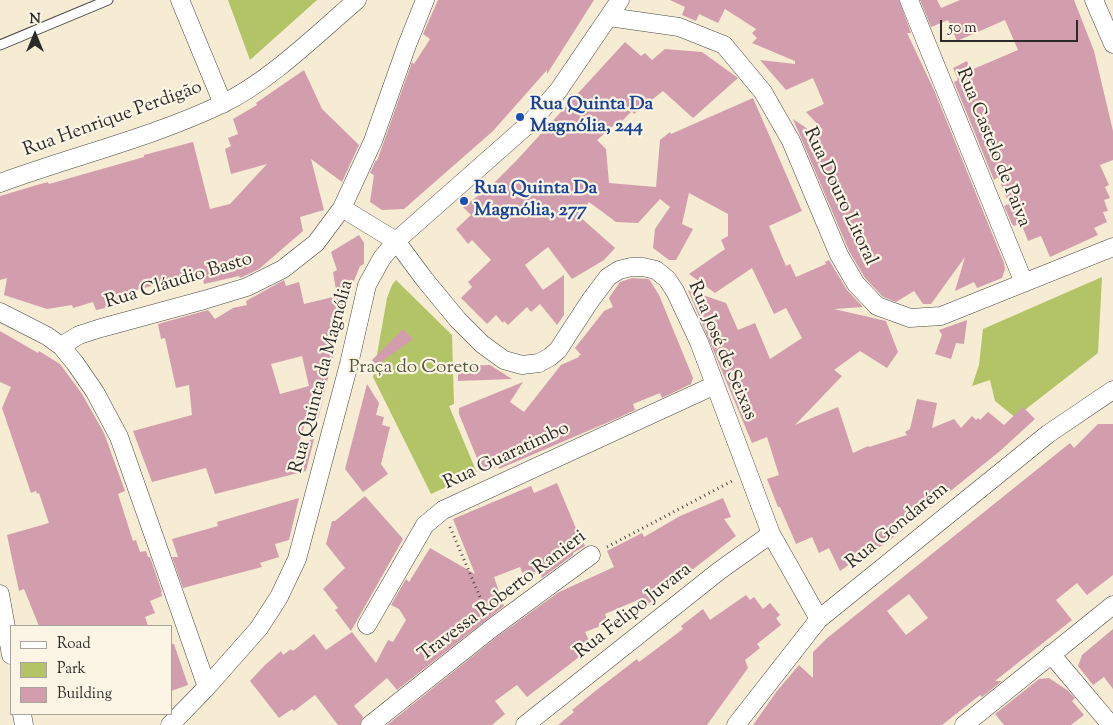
<!DOCTYPE html>
<meta charset="utf-8">
<style>
body{margin:0}
#map{position:relative;width:1113px;height:725px;overflow:hidden;background:#f6ebd3;font-family:"Sorts Mill Goudy",serif}
canvas{display:block}
.legend{position:absolute;left:10px;top:625px;width:162px;height:90px;box-sizing:border-box;background:#fcf5e5;border:1px solid #a8a49b;margin:0;padding:6px 9px;list-style:none;font-size:15px;color:#2b2b2b}
.legend li{display:flex;align-items:center;gap:10px;height:25px}
.legend b{width:25px;border:1px solid #a8a49b}
.north{position:absolute;left:10px;top:10px;width:50px;height:50px;-webkit-text-stroke:4px #fcf5e5;paint-order:stroke;rotate:0deg;font-size:14px;font-weight:700;line-height:20px;text-align:center;color:#2b2b2b}
.north::after{content:'';display:block;margin:auto;width:18px;height:22px;background:#2b2b2b;clip-path:polygon(50% 0,100% 100%,50% 72%,0 100%)}
.scale{position:absolute;left:940px;top:20px;width:138px;height:22px;box-sizing:border-box;border:2px solid #2b2b2b;border-top:0;padding-left:6px;font-size:15px;line-height:18px;white-space:nowrap;color:#2b2b2b;-webkit-text-stroke:4px #fcf5e5;paint-order:stroke}
</style>
<div id="map">
<canvas width="1113" height="725"></canvas>
<ul class="legend">
<li><b style="height:6px;background:#fff"></b>Road</li>
<li><b style="height:14px;background:#b3c467"></b>Park</li>
<li><b style="height:14px;background:#d29ead"></b>Building</li>
</ul>
<div class="north">N</div>
<div class="scale">50 m</div>
</div>
<script>
const c = document.querySelector('canvas').getContext('2d');
c.lineJoin = 'round';
function paint(path, color) {
  c.fillStyle = color;
  c.fill(path, 'evenodd');
}
function strokePath(path, color, width, dash) {
  c.strokeStyle = color;
  c.lineWidth = width;
  c.lineCap = dash ? 'butt' : 'round';
  c.setLineDash(dash || []);
  c.stroke(path);
}
function drawText(font, color, halo, rows, align = 'center') {
  c.font = font + ' "Sorts Mill Goudy",serif';
  c.lineWidth = 4.5;
  c.setLineDash([]);
  c.textBaseline = 'middle';
  c.strokeStyle = halo;
  c.fillStyle = color;
  for (const [text, x, y, turn = 0] of rows) {
    c.save();
    c.translate(x, y);
    c.rotate((+turn || 0) * Math.PI / 180);
    c.textAlign = isNaN(turn) ? turn : align;
    if (halo) c.strokeText(text, 0, 0);
    c.fillText(text, 0, 0);
    c.restore();
  }
}
paint(new Path2D(`
 M228 0H317L250 60Z
 M1102 277 1098 353 1026 409 1016 418 995 401 990 380 972 386 979 365 983 329Z
 M396 280 452 335 454 404 449 406 477 473 431 494 373 377 387 298 392 285Z`), '#b3c467');
paint(new Path2D(`
 M438 0H594L547 74V70L493 131 404 209 382 210 370 202 374 175 370 173 376 160 377 161 412 62 414 64 430 39 423 34Z
 M670 0H899L911 33H907L934 90 1004 263 1005 269 1002 278 977 288 974 282 955 291 965 257 931 304H923L914 291 896 302 883 297 865 278 849 251 793 119 818 136 823 130 806 112 824 104 813 78 786 90 760 60 795 64V61L752 43 757 38 752 33 756 29 725 9 718 23 699 14 696 21 682 15 685 7Z
 M920 0H937L941 8 960 0H1074L1094 51 1113 131V160L1100 165 1109 185 1105 187 1110 198 1104 200 1108 211 1103 212 1107 222 1094 228 1098 235 1050 257 1041 236 1028 241 1021 223 1014 226 1012 224 1004 206 1009 204 998 177 994 180 954 82 958 80 953 68 967 61 971 70 1018 50 1005 20 957 41 948 20 931 27Z
 M625 42 641 56 645 53 652 60 665 49 702 52 738 78 693 118 663 91 634 114 632 111 622 121 621 119 597 140 606 149 609 183 656 187 660 140 670 132 671 134 753 98 802 211 769 226 786 266 790 264 796 277 826 264 825 262 829 260 847 290 863 307 834 309 886 321 898 352 887 368 860 351 834 370 842 376 795 425 838 407 853 453 868 446 869 447 907 435 905 432 910 429 917 399 937 403 932 428 954 419 961 428 972 416 976 420 978 418 980 420 988 412 1004 425 1023 407 1035 419 1000 451 885 544 854 561 840 571 829 548 819 553 812 537 796 544 780 507H778L767 479 779 475 767 437 752 443 688 290 726 303 738 330 755 323 770 359 802 338 786 308 774 314 752 268 715 293 689 274 725 249 721 240 728 236V214L689 193 682 224 693 229 676 260H669L653 248 655 229 670 207 660 199 638 223 616 222 589 202 579 216 615 248 604 260 572 279 548 247 525 265 543 290 564 275V315L557 325 540 304 531 312 527 307 508 325 504 321 503 323 496 315 487 324 461 298 472 287 468 282 491 260 472 240 468 244 456 229 471 215 463 207 491 186 516 161Z
 M304 70 322 109 359 145 342 182 311 159 324 210 300 217 303 231 259 269 240 278 239 276 204 284 203 280 187 284 186 277 121 294 123 304 96 310 93 302 73 308 72 305 47 309 4 295 7 278 0 280V196L37 185 48 182 49 184 144 157V155L193 142 210 209 230 204 267 164 231 174 225 149 231 146 228 138 238 134 233 119 257 105 256 103Z
 M359 235 364 243V264L360 266 349 293 318 419 315 409 309 411 299 443 314 439 306 471 215 494 206 468 152 482 133 431 192 415 189 385 176 388 165 338 161 339 158 324 208 310 215 319 233 308 247 305 246 301 284 280 286 286 299 282 304 304 337 296 333 272 337 270 331 252ZM302 356 309 386 280 394 271 364Z
 M632 278 649 279 659 295 693 378 691 384 662 398 660 393 633 404 635 410 618 418 499 469 498 466 483 473 459 414V408L523 382 510 402 524 412 561 365 579 357 578 356 581 355 575 348 604 311 613 307 609 298 620 282Z
 M967 320 964 344 956 343 951 359 935 354 942 335 939 330Z
 M403 329 413 339 377 365 372 360Z
 M0 331 38 353 39 351 60 364 82 394 104 433 125 491 118 494 133 541 136 540 140 552 146 551 148 557H150L162 592H161L162 596 150 601 155 613 145 617 148 626H39L24 589 19 591 7 535 49 523 39 493 37 494 36 491 31 493 2 408 11 387 0 382Z
 M490 365 512 379 458 381V366Z
 M367 384 379 403 376 415 384 417 382 425 390 427 381 464 388 474 363 492 345 469Z
 M1098 424H1113V575L1087 595 1077 583 1056 600 1072 620 995 681H1002L982 697 980 695 942 725H753L777 691 799 665 813 678V652L826 639 1070 443 1074 448ZM909 594 928 618 906 635 887 611Z
 M557 483 577 531 579 530 585 546 573 553V555L542 578 539 570 524 576 520 567 494 577 504 606 397 690 387 678 354 706 363 717 360 725H338L315 695 294 711 292 709 279 718 250 681 265 665 281 651 283 655 291 649 293 651 314 634 326 650 352 632 376 663 388 640 393 642 406 620 399 609 391 605 406 579 409 582 430 548 475 574 453 519 531 486 534 493Z
 M365 496 403 539 351 631 335 610 338 608 323 589 345 568 326 544 332 521H335Z
 M299 498 289 540 275 544 279 557 260 563 262 567 183 588 172 557H178L172 539 218 526 217 522Z
 M723 498 731 517 724 519 736 536 643 608 640 599 605 614 607 620 598 627 585 632 592 647 527 697 517 685 495 701 505 714 492 725H387L498 636 559 592 614 567 607 551 642 533 644 537 680 516Z
 M746 595 750 600 754 597 763 609 770 603 780 615 776 618 781 625 757 644 760 648 745 660 748 668 707 725H558L574 712 572 710 594 692 637 659 639 662 683 629 681 626 703 609 710 620Z
 M1113 629V689L1104 677 1093 685 1078 666 1082 655Z
 M171 644H174L188 685 171 691Z
 M1049 678 1067 690 1075 698 1072 701 1084 715 1071 725H1004L995 714 1039 679Z`), '#d29ead');
const service = new Path2D(`
 M0 45 108 0`);
const minor = new Path2D(`
 M180 0 223 104
 M909 0 1024 283
 M1094 0 1113 44
 M609 17 679 27 724 45 763 92 791 141 839 255 856 284 877 306 910 318 941 316 1113 247
 M0 183C73 156 151 138 222 104 270 81 316 35 357 0
 M342 208 396 241 425 280 458 320 482 344 504 360 522 365 539 363 550 357 558 350 590 301 608 277 619 270 631 267H643L656 270 667 279 675 291 699 342 771 534 819 619
 M0 312 47 336 61 346 79 335 101 328 204 300 247 287 283 269 316 243 342 208 373 141 407 45 425 0
 M61 346 75 363 95 392 119 437 207 687
 M0 594 11 655
 M367 625 425 525 443 510 715 385
 M1051 654 1111 725
 M22 714 24 725
 M170 725 207 687 259 628 279 597 297 559 349 364 367 285 382 258 396 241 532 121 558 91 620 0
 M370 725 492 628 591 555
 M525 725 719 571 771 534
 M736 725 819 619 1048 434 1113 390
 M964 725 1113 605`);
strokePath(service, '#494844', 11);
strokePath(minor, '#494844', 19);
strokePath(new Path2D(`
 M450 527 486 611
 M607 547 734 480`), '#494844', 3, [1, 4]);
strokePath(service, '#fff', 9);
strokePath(minor, '#fff', 18);
for (const [x, y, r, color] of [
 [520,117,5,"#1a4fb4"],
 [464,201,5,"#1a4fb4"]
]) {
  const dot = new Path2D();
  dot.arc(x, y, r, 0, 2 * Math.PI);
  c.fillStyle = color;
  c.fill(dot);
  strokePath(dot, '#fcf5e5', 2);
}
drawText('bold 19px', '#164399', '#fcf5e5', [
 ["Rua Quinta Da",530,106],
 ["Magnólia, 244",530,128],
 ["Rua Quinta Da",474,190],
 ["Magnólia, 277",474,212]
], 'left');
drawText('19px', '#2b2b2b', '#fcf5e5', [
 ["Rua Henrique Perdigão",113,120,-20],
 ["Rua Castelo de Paiva",992,148,68],
 ["Rua Douro Litoral",839,197,65],
 ["Rua Cláudio Basto",179,282,-17],
 ["Rua José de Seixas",721,351,67],
 ["Rua Quinta da Magnólia",323,377,-75],
 ["Rua Guaratimbo",507,457,-25],
 ["Rua Gondarém",898,527,-39],
 ["Travessa Roberto Ranieri",503,597,-37],
 ["Rua Felipo Juvara",634,612,-38]
]);
drawText('19px', '#54593d', '#fcf5e5', [
 ["Praça do Coreto",414,369]
]);
</script>
